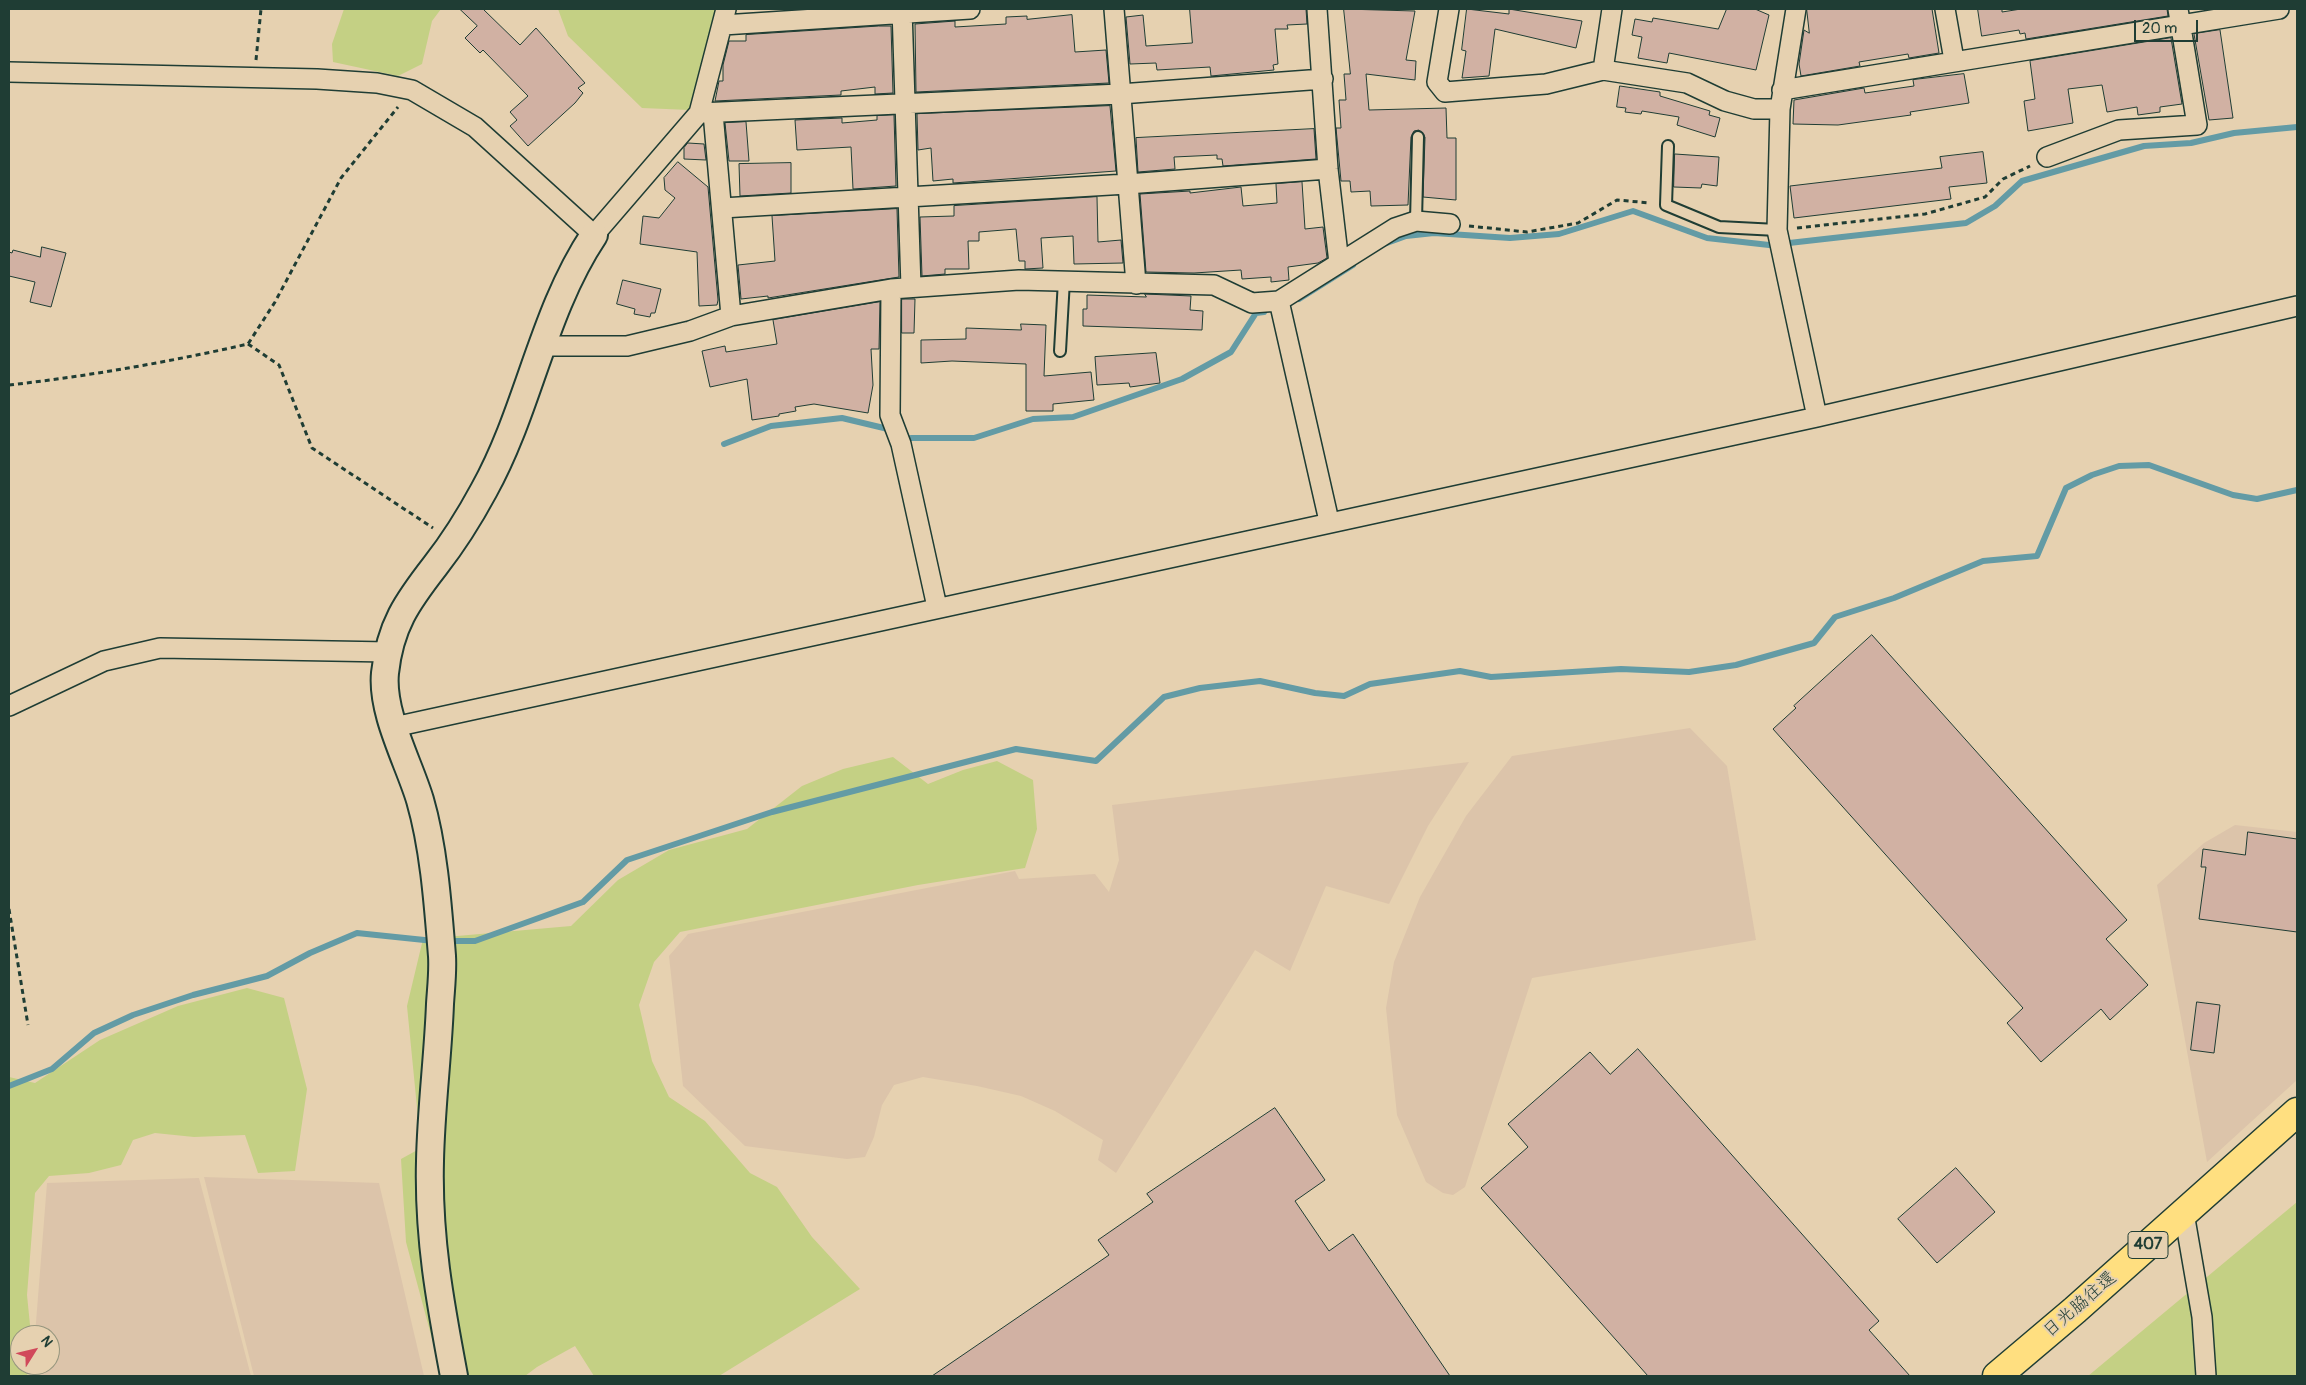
<!DOCTYPE html>
<meta charset="utf-8">
<style>
body{margin:0}
#map{position:relative;width:2306px;height:1385px;overflow:hidden;background:#e6d1b0;font-family:Pangolin,sans-serif}
canvas{display:block}
.frame{position:absolute;inset:0;border:10px solid #1f3d34;pointer-events:none}
.north{position:absolute;left:10px;top:1325px;width:50px;height:50px;box-sizing:border-box;background:#e6d1b0;border:1px solid #96967e;border-radius:50%;rotate:54deg;font-size:14px;font-weight:700;line-height:20px;text-align:center;color:#1f3d34}
.north::after{content:'';display:block;margin:auto;width:18px;height:22px;background:#d1495b;clip-path:polygon(50% 0,100% 100%,50% 72%,0 100%)}
.scale{position:absolute;left:2134px;top:20px;width:64px;height:22px;box-sizing:border-box;border:2px solid #1f3d34;border-top:0;padding-left:6px;font-size:15px;line-height:18px;white-space:nowrap;color:#1f3d34;-webkit-text-stroke:4px #e6d1b0;paint-order:stroke}
</style>
<div id="map">
<canvas width="2306" height="1385"></canvas>
<div class="frame"></div>
<div class="north">N</div>
<div class="scale">20 m</div>
</div>
<script>
const c = document.querySelector('canvas').getContext('2d');
c.lineJoin = 'round';
function paint(path, color) {
  c.fillStyle = color;
  c.fill(path, 'evenodd');
}
function strokePath(path, color, width, dash) {
  c.strokeStyle = color;
  c.lineWidth = width;
  c.lineCap = dash ? 'butt' : 'round';
  c.setLineDash(dash || []);
  c.stroke(path);
}
function drawText(font, color, halo, rows, align = 'center') {
  c.font = font + ' Pangolin,"Klee One",sans-serif';
  c.lineWidth = 4;
  c.setLineDash([]);
  c.textBaseline = 'middle';
  c.strokeStyle = halo;
  c.fillStyle = color;
  for (const [text, x, y, turn = 0] of rows) {
    c.save();
    c.translate(x, y);
    c.rotate((+turn || 0) * Math.PI / 180);
    c.textAlign = isNaN(turn) ? turn : align;
    if (halo) c.strokeText(text, 0, 0);
    c.fillText(text, 0, 0);
    c.restore();
  }
}
paint(new Path2D(`
 M1690 728 1727 766 1756 940 1532 978 1465 1187 1453 1195 1443 1193 1426 1182 1397 1115 1386 1008 1394 962 1420 897 1466 816 1512 756Z
 M1469 762 1428 826 1389 904 1326 886 1290 971 1255 950 1116 1173 1098 1160 1103 1140 1055 1111 1021 1096 977 1086 923 1077 894 1085 882 1105 874 1137 865 1157 847 1159 745 1146 683 1086 669 956 688 934 1015 871 1019 879 1095 874 1109 892 1119 860 1112 805Z
 M2235 825 2297 832V1080L2207 1162 2157 885 2204 843Z
 M204 1177 379 1183 424 1376H254Z
 M199 1178 251 1376H29L30 1365H50V1335H35L47 1183Z`), '#dcc4aa');
paint(new Path2D(`
 M344 9H441L432 21 422 64 398 76 333 62 332 44Z
 M558 9H715C713 42 706 80 690 110L642 108 568 36Z
 M893 757 928 784 963 770 997 761 1033 780 1037 829 1025 868 918 885 680 932 654 962 639 1005 652 1061 669 1097 705 1121 750 1173 777 1187 812 1237 860 1289 719 1376H594L575 1346 537 1367 525 1376H442L406 1242 401 1159 421 1148 407 1006 423 939 571 926 618 880 669 850 747 829 802 786 843 769Z
 M247 988 284 998 307 1089 295 1171 258 1173 245 1135 194 1137 155 1133 133 1140 121 1165 89 1173 49 1176 35 1193 27 1295 31 1335H20V1365H29L27 1376H9V1077L35 1083 100 1040 178 1006Z
 M2297 1202V1376H2088Z`), '#c4d084');
strokePath(new Path2D(`
 M1789 243 1966 223 1995 206 2022 181 2144 146 2191 143 2234 133 2297 127
 M1384 244 1406 236 1434 233 1510 238 1559 234 1633 211 1707 238 1769 245
 M1299 299 1353 265
 M911 438H974L1033 419 1073 417 1182 379 1231 352 1256 313 1264 312
 M724 444 771 426 842 418 888 429
 M445 941H475L583 902 627 860 772 812 1016 749 1096 761 1164 697 1200 688 1260 681 1315 693 1344 696 1370 684 1460 671 1491 677 1621 669 1689 672 1736 665 1814 643 1835 617 1894 598 1983 561 2037 556 2066 488 2092 475 2119 466 2149 465 2233 495 2257 499 2297 490
 M9 1086 52 1069 94 1033 133 1015 193 995 267 976 310 953 357 933 434 941`), '#639ba5', 6);
const building = new Path2D(`
 M460 9H483L520 45 536 28 585 83 578 88 583 93 575 103 528 146 510 126 517 120 510 112 528 96 483 50 480 53 465 38 477 26Z
 M1190 9H1306L1307 24 1287 25 1288 29H1275L1278 64 1273 65 1274 70 1211 76 1210 67 1157 70 1156 63 1130 64 1126 17 1143 15 1146 46 1192 43Z
 M1344 9 1415 11 1406 60 1416 61 1415 80 1366 74 1369 110 1446 108 1447 138H1456V200L1423 197 1425 137 1419 130 1414 131 1411 137 1408 205 1371 206 1370 191 1351 192 1350 181H1341L1336 128H1341L1339 100H1346L1344 74H1350Z
 M1467 9 1509 14V9L1582 21 1576 48 1495 29 1489 76 1462 78 1466 51 1462 50Z
 M1727 9H1755L1769 15 1756 70 1669 53 1667 63 1638 58 1642 37 1632 35 1635 19 1652 22 1653 18 1718 29Z
 M1807 9H1932L1939 53 1909 58 1908 54 1859 62 1860 66 1801 76 1799 64 1804 30 1809 33Z
 M1978 9H2002V12L2021 9H2167L2168 16 2026 39 2025 33 2020 34 2019 30 1982 36Z
 M1072 15 1075 52 1106 50 1109 83 916 92 915 24 955 21V27L1006 24V17L1027 16V19Z
 M879 26H891L893 93 875 94V87L841 91V95L715 101 719 81H723V65L729 41H746V35Z
 M2220 30 2233 118 2209 120 2194 34Z
 M2171 38 2182 104 2160 107V112L2138 115 2137 107 2107 112 2102 85 2068 89 2073 123 2028 131 2024 101 2035 99 2030 61Z
 M1964 74 1969 103 1910 112 1911 115 1838 125 1793 124 1794 100 1864 88 1865 93 1914 86 1913 80Z
 M1620 86 1660 92V96L1710 111 1709 115 1720 118 1715 137 1677 125 1679 117 1642 111 1641 114 1625 112 1626 108 1617 107Z
 M1110 106 1116 171 953 183V179L933 181 931 148 918 150 917 114Z
 M894 115 896 186 853 189 851 147 797 150 795 120 842 118V123L877 120V116Z
 M746 122 749 161H729L725 123Z
 M1314 129 1316 159 1223 166 1222 159H1217V155L1174 157 1175 169 1138 172 1136 138Z
 M688 143 704 144 706 160 684 159V148Z
 M1983 152 1987 183 1949 187 1951 199 1794 218 1790 186 1942 168 1940 157Z
 M1675 154 1719 157 1717 186 1702 184 1701 188 1674 187Z
 M678 162 708 187 718 300 717 305 699 306 697 252 640 244 643 216 659 218 675 198 665 190 664 178Z
 M791 163V193L740 196 739 164Z
 M1302 182 1305 229 1323 227 1327 258 1318 263 1288 267 1289 280 1271 282V277L1242 279 1241 270 1194 273 1146 272 1140 194 1190 191V193L1241 187 1243 206 1277 203 1276 184Z
 M1097 197 1098 242 1121 240 1123 263 1074 264 1073 236 1041 238 1043 268 1025 269V261H1019L1016 229 979 232V241H968L969 269H945V274L922 276 920 217 954 216V206Z
 M897 209 899 277 768 298V296L741 299 738 265 775 261 772 216Z
 M42 247 66 253 51 307 30 302 35 282 9 276V252L12 253 13 250 40 257Z
 M623 280 661 289 655 313H651L650 317 634 314 635 309 617 304Z
 M1145 294 1191 296 1190 310 1203 311 1202 330 1083 326V309H1087V295L1146 297Z
 M902 299H915L914 333H902Z
 M880 302 879 349H871L873 385 868 413 814 404 795 407 796 411 779 414V416L752 420 747 379 710 387 702 351 725 346 726 352 777 344 773 320Z
 M1021 324 1046 325 1044 376 1091 372 1094 400 1053 404V411H1026V364L952 361 921 363V340L966 339V328L1021 330Z
 M1156 353 1160 383 1130 387 1129 383 1097 385 1095 357Z
 M1872 635 2127 920 2106 939 2148 985 2110 1020 2101 1009 2041 1062 2007 1023 2023 1008 1773 729 1796 708 1794 706Z
 M2248 832 2297 839V932L2199 919 2206 867H2201L2203 849 2245 855Z
 M2197 1002 2220 1005 2214 1053 2191 1050Z
 M1638 1049 1879 1321 1869 1330 1910 1376H1648L1481 1188 1528 1147 1508 1124 1590 1052 1610 1074Z
 M1275 1108 1325 1180 1295 1201 1329 1251 1353 1234 1450 1376H932L1109 1255 1098 1240 1153 1202 1147 1194Z
 M1956 1168 1995 1212 1937 1263 1898 1219Z`);
paint(building, '#d1b1a3');
strokePath(building, '#1f3d34', 1);
const lane = new Path2D(`
 M1668 146 1666 205 1719 227 1777 230
 M1416 221 1418 137
 M1060 351 1064 280`);
const street = new Path2D(`
 M902 9 911 287
 M1114 9 1136 284
 M1317 9 1328 169 1339 263
 M1449 9 1437 82 1445 92 1546 84 1603 70 1687 83 1725 101 1754 109H1780
 M1796 9 1780 109 1777 230 1817 417
 M1945 9 1954 60
 M723 25 970 9
 M1603 70 1612 9
 M9 72 317 79 377 83 412 90 475 127 594 235 699 113 726 9
 M1782 90 2279 9
 M699 113 1120 94 1323 79
 M713 113 731 316
 M2047 157 2119 130 2197 125 2178 9
 M722 208 1127 184 1328 169
 M891 289 890 415 901 444 937 607
 M1279 301 1329 521
 M543 346H627L690 331 731 316 891 289 1019 280 1214 285 1252 303 1279 301 1395 228 1416 221 1450 224
 M9 706 104 661 160 648 389 652
 M394 727 1817 417 2297 306
 M2184 1213 2202 1317 2206 1376`);
const secondary = new Path2D(`
 M454 1376C440 1302 428 1237 430 1161 431 1109 438 1056 440 1004 441 988 443 972 442 956 438 906 434 848 420 800 409 763 381 713 385 673 390 626 407 602 435 566 453 543 470 516 484 490 529 409 542 313 594 235`);
const highway = new Path2D(`
 M1997 1376 2075 1310 2297 1112`);
strokePath(lane, '#1f3d34', 14);
strokePath(street, '#1f3d34', 22);
strokePath(secondary, '#1f3d34', 30);
strokePath(highway, '#1f3d34', 31);
strokePath(new Path2D(`
 M256 60 261 9
 M1469 226 1527 232 1578 223 1617 200 1650 203
 M1797 228 1925 214 1985 197 2003 179 2030 166
 M248 344 279 365 312 448 433 528
 M9 385C89 376 169 362 248 344L275 302 341 178 398 107
 M9 909 28 1025`), '#1f3d34', 3, [5, 4]);
strokePath(lane, '#e6d1b0', 10);
strokePath(street, '#e6d1b0', 19);
strokePath(secondary, '#e6d1b0', 26);
strokePath(highway, '#ffdf80', 28);
for (const [x, y, w] of [
 [2148,1245,40]
]) {
  const box = new Path2D();
  box.roundRect(x - w / 2, y - 13.5, w, 27, 4);
  c.fillStyle = '#e6d1b0';
  c.fill(box);
  strokePath(box, '#1f3d34', 1);
}
drawText('bold 16px', '#1f3d34', null, [
 ["407",2148,1245]
]);
drawText('18px', '#1f3d34', '#e6d1b0', [
 ["日光脇往還",2080,1305,-41]
]);
</script>
